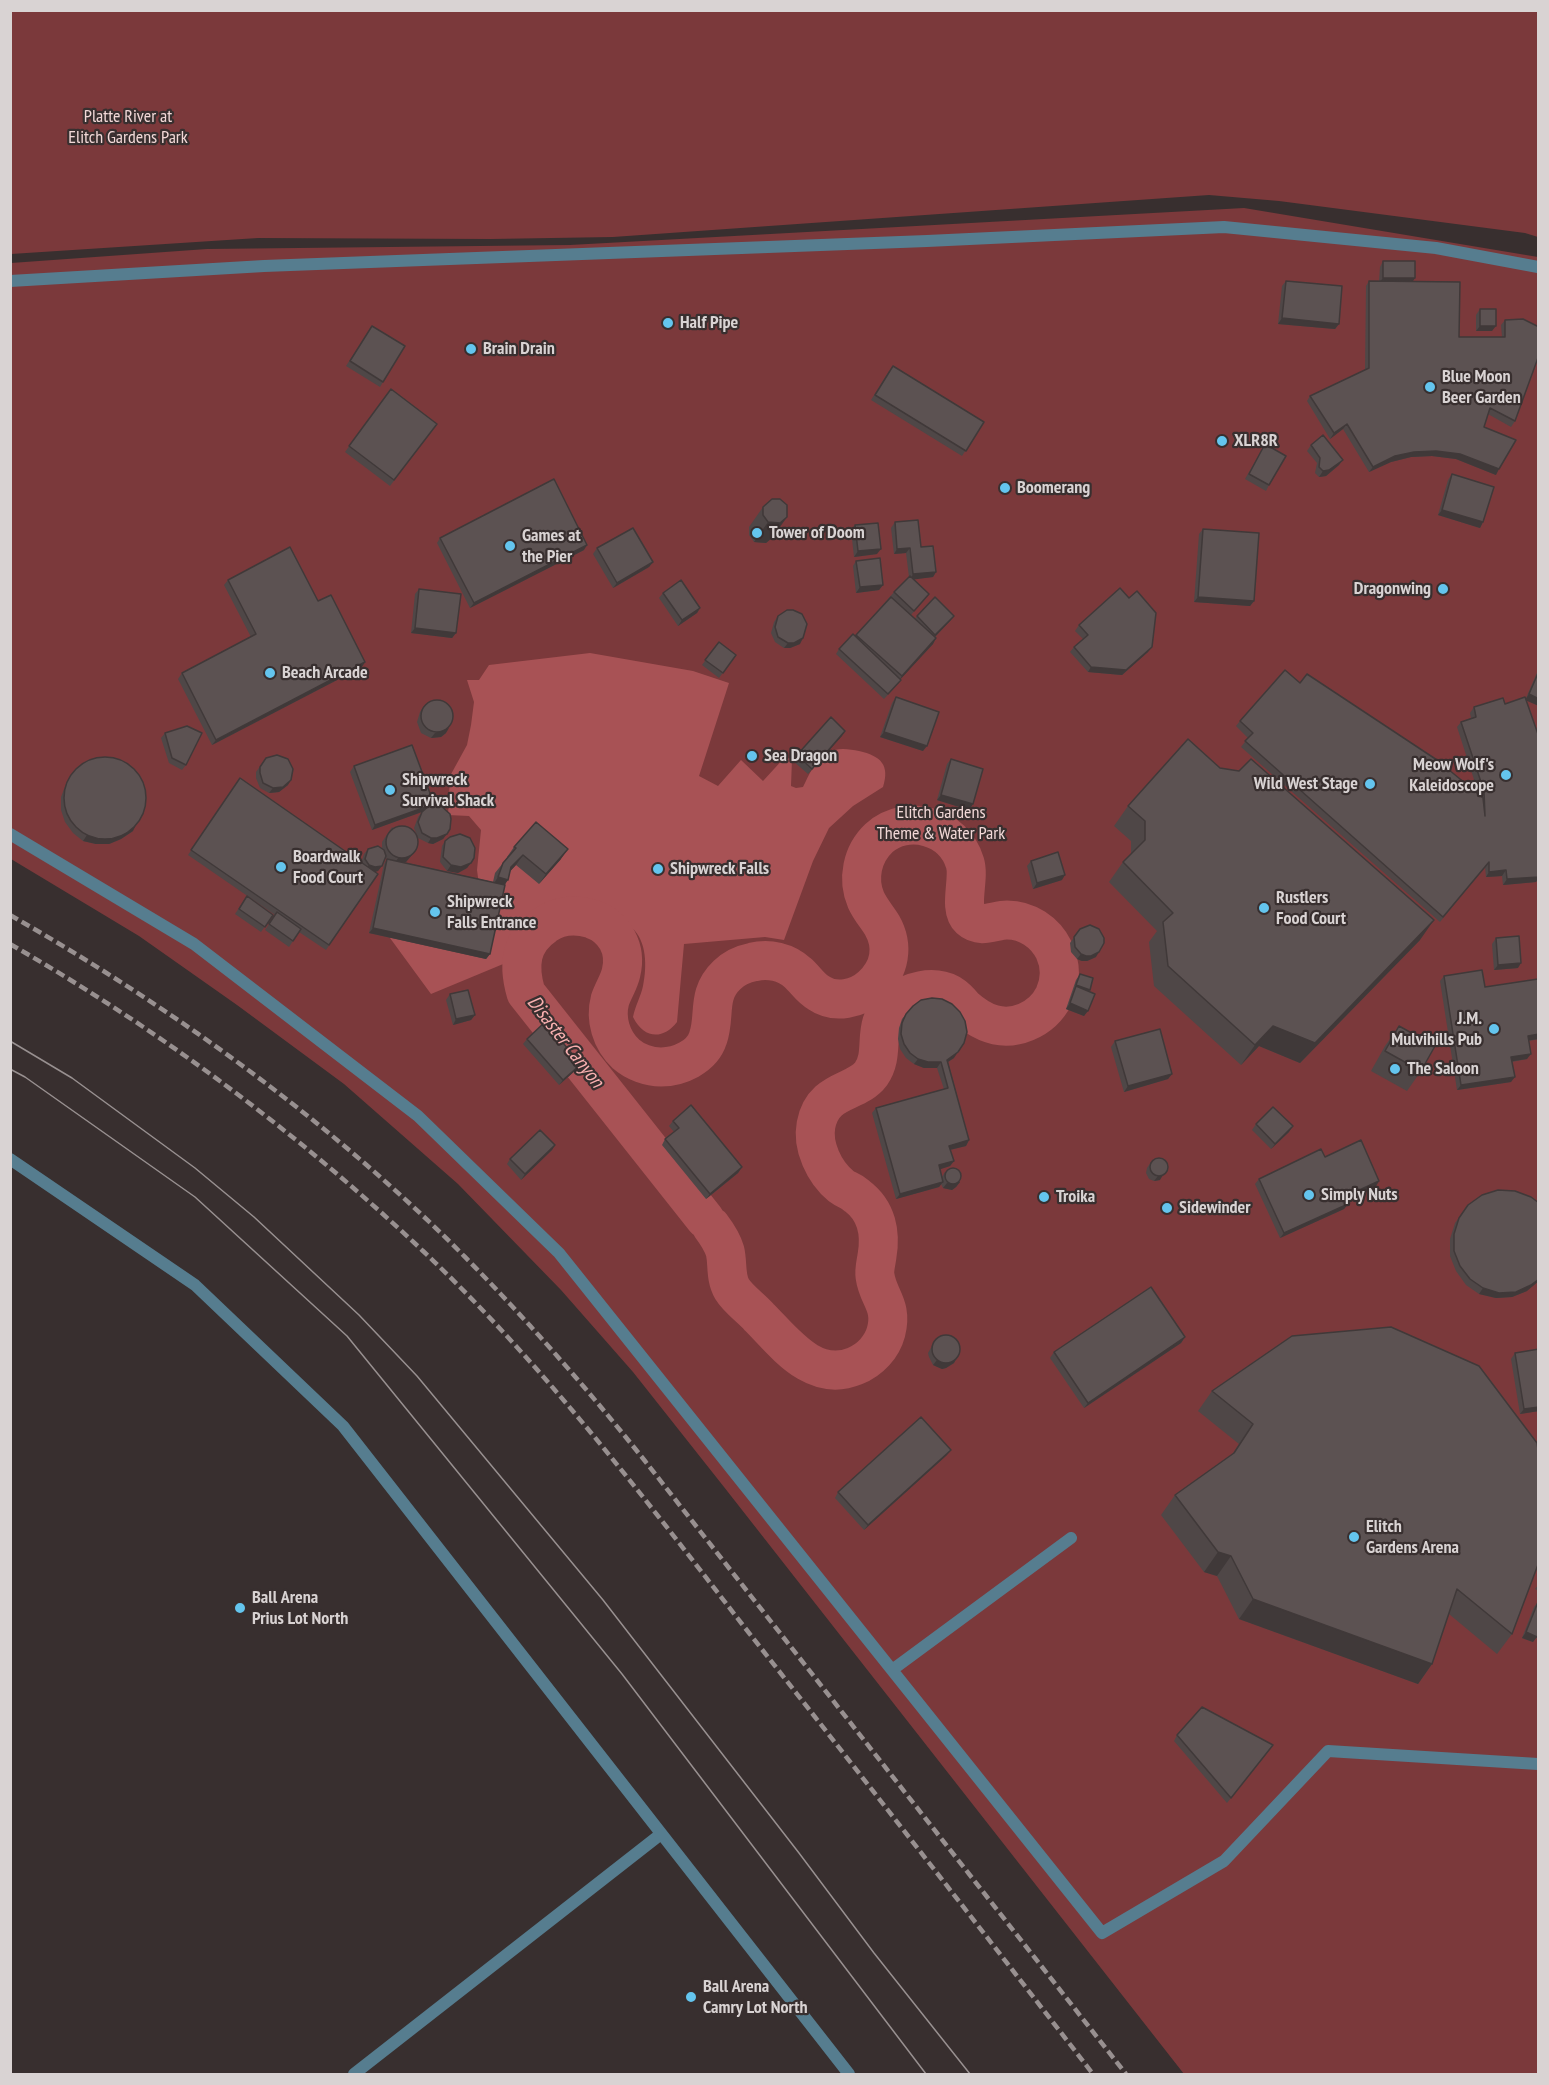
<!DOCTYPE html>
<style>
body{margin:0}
#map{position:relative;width:1549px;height:2085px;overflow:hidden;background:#382f2f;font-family:"PT Sans Narrow",sans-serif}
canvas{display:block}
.frame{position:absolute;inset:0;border:12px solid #d9d3d3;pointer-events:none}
</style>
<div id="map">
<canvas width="1549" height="2085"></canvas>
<div class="frame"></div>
</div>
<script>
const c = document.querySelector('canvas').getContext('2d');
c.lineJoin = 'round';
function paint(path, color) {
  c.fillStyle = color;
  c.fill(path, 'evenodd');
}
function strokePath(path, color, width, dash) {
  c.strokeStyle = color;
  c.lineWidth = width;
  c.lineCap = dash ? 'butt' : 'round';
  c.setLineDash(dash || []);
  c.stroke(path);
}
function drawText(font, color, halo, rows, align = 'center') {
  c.font = font + ' "PT Sans Narrow",sans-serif';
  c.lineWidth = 4.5;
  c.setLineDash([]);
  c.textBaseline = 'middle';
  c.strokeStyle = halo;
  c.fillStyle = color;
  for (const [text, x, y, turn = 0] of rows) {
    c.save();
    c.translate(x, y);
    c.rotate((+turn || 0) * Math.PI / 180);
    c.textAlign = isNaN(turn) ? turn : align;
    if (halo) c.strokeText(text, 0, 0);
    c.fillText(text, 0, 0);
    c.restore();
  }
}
paint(new Path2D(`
 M11 10 1538 11V237L1525 233 1279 201 1209 195 613 237 491 239 258 238 11 254Z
 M1244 208 1538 257V2074H1184L724 1487 633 1372 561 1290 458 1184 344 1084 237 1005 139 936 11 859V263L207 249 570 245Z`), '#7b393b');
paint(new Path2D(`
 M590 653 693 671 729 683 699 776 718 786 741 760 763 781 785 757 792 759 791 786 796 788 803 787C809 775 815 760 827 753 837 747 849 749 859 751 881 756 890 765 883 787L853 806 829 828 813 861 784 940 765 937 684 944 677 1022C663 1040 644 1039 633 1017 635 1006 641 996 643 986 647 967 647 941 632 928 622 919 616 916 602 919 597 917 591 913 585 911 549 900 517 928 508 962L431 994 390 938 479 885 477 870 481 830 469 816 448 815 450 776 467 745 471 725 474 702 467 680H479L489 665Z`), '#a85255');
strokePath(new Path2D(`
 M705 1219 526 993C518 966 520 942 545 925 559 915 576 914 592 919 615 927 627 949 621 973 619 982 613 991 610 1000 605 1019 611 1040 626 1054 635 1062 649 1067 661 1067 679 1067 702 1057 708 1038 716 1015 706 995 727 975 734 968 743 964 753 962 769 958 786 962 798 973 805 979 810 988 819 993 835 1004 858 999 872 986 890 969 894 946 882 925 877 917 870 909 866 900 857 879 862 854 879 838 907 813 954 826 965 863 970 879 958 908 970 919 981 929 995 920 1007 920 1027 920 1045 932 1054 950 1061 965 1061 981 1054 996 1048 1008 1038 1017 1026 1022 1002 1032 982 1023 964 1007 960 1002 955 997 950 994 933 985 909 991 895 1003 869 1026 887 1051 871 1074 856 1094 823 1088 816 1125 812 1146 824 1172 841 1186 849 1192 849 1189 857 1196 877 1211 881 1233 877 1256 876 1263 874 1270 875 1276 878 1298 893 1305 886 1332 882 1347 870 1360 855 1366 813 1383 785 1343 759 1317 751 1308 738 1299 732 1289 725 1277 728 1263 725 1251 722 1241 717 1234 711 1226`), '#a85255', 39);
strokePath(new Path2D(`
 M10 281 264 266 927 241 1224 227 1436 248 1538 267
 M10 834 194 944 418 1116 559 1253 1102 1933 1224 1861 1328 1751 1538 1764
 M10 1159 195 1285 343 1426 849 2074
 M892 1670 1071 1538
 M354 2074 661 1834`), '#567d8f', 12);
strokePath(new Path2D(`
 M10 1041 72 1078 195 1168 254 1217 359 1315 417 1376 603 1600 799 1853 874 1953 970 2074
 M10 1069 25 1077 195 1197 347 1336 622 1674 926 2074`), '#989090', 1.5);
strokePath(new Path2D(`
 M10 915C166 1004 314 1110 443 1235 515 1306 582 1382 645 1461L1126 2074
 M10 944C160 1030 298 1133 423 1251 542 1363 642 1495 742 1624 860 1774 977 1924 1093 2074`), '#989090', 4.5, [9, 4.5]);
paint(new Path2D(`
 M1383 261 1415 278 1412 282 1459 337H1502L1501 325 1505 320 1515 421 1511 427 1488 414 1484 427 1496 475 1456 459 1432 456 1411 457 1391 462 1369 472 1343 429 1330 439 1307 401 1310 396 1365 370 1366 286 1369 281H1379L1380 267Z
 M1286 281 1339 324 1335 329 1278 324 1282 286Z
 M1480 309 1492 331H1476V315Z
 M372 326 383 382 380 387 346 366Z
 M889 371 984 422 962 456 871 400Z
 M391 389 437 424 390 486 345 452Z
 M1265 444 1269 485 1266 491 1245 479Z
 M1311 445 1339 465 1326 476 1319 477 1315 473 1317 463 1307 451Z
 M1452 474 1483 522 1480 528 1438 515 1448 480Z
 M763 507 773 537 766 543 754 542 749 535V527Z
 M895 522 921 547 936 572 933 577 914 579 929 594 911 615 915 619 917 616H954L950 621 935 637 936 638 933 644 900 679 901 680 897 685 884 699 836 654 839 649 855 637 894 592 909 577 906 553 894 554 891 528Z
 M855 525 877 554 854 557 851 530Z
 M1203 529 1254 601 1250 606 1194 602 1199 534Z
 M440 538 584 550 470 608 437 543Z
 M597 548 653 562 649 567 613 588 593 554Z
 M856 561 883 585 879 590 856 593 853 566Z
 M228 580 362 667 212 745 178 679 182 673 251 637 224 585Z
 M419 589 456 633 452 638 411 633 415 594Z
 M663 593 700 608 697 613 678 626 659 598Z
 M1129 598 1148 652 1122 675 1088 672 1070 652 1074 647 1083 639 1075 631 1079 625Z
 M778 616 800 644 790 648H784L775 642 771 633 774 622Z
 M719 642 736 655 719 678 702 665Z
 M1539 668V706L1526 700 1539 737V878L1536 882 1503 885 1502 876 1486 877 1485 867 1440 922 1241 747 1248 738 1236 726 1240 721 1300 683 1479 795 1457 727 1461 722 1471 718 1470 713 1474 707 1505 704 1526 698Z
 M896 697 923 751 880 737 892 703Z
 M424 706 446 733 441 737 431 738 421 733 417 722 420 712Z
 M845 731 808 774 793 761 797 755Z
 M165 733 186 765 182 770 169 763 161 738Z
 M266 758 288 785 279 792 269 793 260 788 256 778V772Z
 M951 759 973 804 969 810 937 800 947 764Z
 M354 766 434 804 433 806 450 829 443 839 433 844 428 843 418 838 414 828 418 817 422 812 372 830 350 772Z
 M77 768 133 831 121 839 109 844H96L83 841 73 833 65 822 61 810V797L66 784Z
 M1220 768 1420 940 1300 1063 1259 1046 1241 1065 1154 986 1149 942 1157 931 1109 882 1123 862 1131 854V841L1114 826 1128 806Z
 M240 778 361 863 364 854 368 849 382 848V842L392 827 417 849 406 862H403L493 882 495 873 507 858V857L514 847 561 859 539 884 516 865 510 871 505 885 490 954 486 959 369 933 384 864 387 859 386 858 378 871 375 872 378 874 326 950 299 932 289 947 265 930 275 915 188 855Z
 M445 841 474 858 467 868 458 873 447 871 440 862 442 846Z
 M1031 861 1062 880 1033 889 1027 866Z
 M247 896 273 915 261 932 235 914Z
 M1080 929 1096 957 1087 961H1082L1077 959 1071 952 1070 943Z
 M1496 938 1518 968 1494 970 1492 944Z
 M1080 974 1090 990 1089 991 1084 1016 1066 1009 1076 980Z
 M1444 976 1485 987 1539 984V1039L1529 1041 1527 1059 1512 1062 1511 1082 1457 1090 1440 981Z
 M450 994 475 1015 471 1020 453 1025 446 1000Z
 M906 1014 954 1058 948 1062 969 1140 966 1146 950 1150 954 1161 950 1166 940 1169 942 1177 945 1172 960 1182 956 1187 952 1190 943 1188 941 1184 939 1187 896 1199 872 1113 876 1108 944 1089 937 1068H924L914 1064 906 1058 900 1049 898 1039 899 1028 902 1019Z
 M1399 1026 1421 1071 1407 1091 1371 1071 1385 1046Z
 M527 1039 577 1069 559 1085 523 1044Z
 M1115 1041 1172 1074 1168 1079 1124 1092 1111 1047Z
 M673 1121 742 1167 738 1173 706 1199 662 1145 665 1139 674 1132 669 1126Z
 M1256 1124 1289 1132 1271 1149 1252 1130Z
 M555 1145 552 1150 521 1180 507 1164 510 1159Z
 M1325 1157 1379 1181 1376 1186 1346 1200 1348 1204 1344 1209 1280 1238 1255 1184 1259 1179Z
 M1151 1162 1160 1180 1154 1181 1149 1179 1146 1173 1147 1168Z
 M1468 1205 1527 1291 1512 1297 1496 1298 1479 1294 1466 1285 1456 1271 1450 1256V1239L1455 1223Z
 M1292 1336 1512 1634 1497 1654 1449 1614 1432 1664 1418 1684 1239 1619 1217 1576 1204 1572 1161 1515 1175 1495 1232 1455 1239 1444 1198 1411 1212 1391Z
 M1185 1337 1181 1343 1084 1408 1050 1358 1054 1352Z
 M936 1339 957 1357 954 1363 946 1368 942 1369 933 1365 929 1357 928 1353Z
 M1539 1349V1411L1520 1414 1511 1359 1515 1353Z
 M947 1455 864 1530 835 1498 838 1492Z
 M1539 1584V1591L1535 1589Z
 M1538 1602 1533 1642 1522 1638 1534 1607Z
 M1177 1735 1273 1745 1227 1803 1174 1741Z`), '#4f4747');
paint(new Path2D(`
 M1383 278H1415L1411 284 1379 283Z
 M1282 318 1339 324 1335 329 1278 324Z
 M1480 326H1496L1492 331H1476Z
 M1347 424 1343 429 1330 439 1334 433Z
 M1436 451 1460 454 1499 469 1496 475 1456 459 1432 456 1411 457 1391 462 1369 472 1373 467 1395 456 1414 452Z
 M1343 460 1339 465 1326 476 1319 477 1323 471Z
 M1442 510 1483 522 1480 528 1438 515Z
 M787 517 773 537 766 543 754 542 768 522Z
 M587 545 584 550 470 608 474 603Z
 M910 548 906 553 894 554 897 549Z
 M881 549 877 554 854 557 858 551Z
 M653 562 649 567 613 588 617 583Z
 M936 572 933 577 910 580 913 574Z
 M883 585 879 590 856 593 860 587Z
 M1198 597 1254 601 1250 606 1194 602Z
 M700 608 697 613 678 626 682 620Z
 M954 616 950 621 932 640 935 635Z
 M415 628 456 633 452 638 411 633Z
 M803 638 800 644 790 648H784L788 643Z
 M936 638 933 644 898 682 902 676Z
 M1152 647 1148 652 1122 675 1088 672 1091 667Z
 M365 662 362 667 212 745 216 740Z
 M1529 694 1539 699V706L1525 700Z
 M449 728 446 733 441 737 431 738 435 733Z
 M845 731 842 736 808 774 812 769Z
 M884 732 927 746 923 751 880 737Z
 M291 780 288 785 279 792 269 793 273 788Z
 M941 795 973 804 969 810 937 800Z
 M434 804 430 809 372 830 375 825Z
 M136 825 133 831 121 839 109 844H96L83 841 87 835Z
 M447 834 443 839 433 844 428 843 431 838Z
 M417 849 406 862 395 863 398 858Z
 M568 849 561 859 539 884 546 874Z
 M523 855 516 865 504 878 511 867Z
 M471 863 467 868 458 873 447 871 451 865Z
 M369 865 382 866 378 871 371 873 365 870Z
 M1506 870 1502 876 1486 877 1489 872Z
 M1065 875 1062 880 1033 889 1037 883Z
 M498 877 508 880 501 890 491 888Z
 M1539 877 1536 882 1503 885 1507 879Z
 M1434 920 1420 940 1300 1063 1259 1046 1241 1065 1255 1045 1273 1026Z
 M373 928 490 954 486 959 369 933Z
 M1099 952 1096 957 1087 961H1082L1077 959 1081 954Z
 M1521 963 1518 968 1494 970 1498 965Z
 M1070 1003 1088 1011 1084 1016 1066 1009Z
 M475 1015 471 1020 453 1025 456 1019Z
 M1539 1034V1039L1524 1041 1528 1036Z
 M958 1052 954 1058 943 1065 947 1060Z
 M1531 1054 1527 1059 1507 1062 1511 1057Z
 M918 1059 941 1062 937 1068H924L914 1064Z
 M581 1064 577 1069 559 1085 563 1080Z
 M1172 1074 1168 1079 1124 1092 1128 1086Z
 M1515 1077 1511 1082 1457 1090 1461 1085Z
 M1293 1126 1289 1132 1271 1149 1275 1144Z
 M969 1140 966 1146 945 1151 949 1146Z
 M555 1145 552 1150 521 1180 525 1174Z
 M954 1161 950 1166 935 1171 939 1165Z
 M742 1167 738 1173 706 1199 710 1194Z
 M1163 1175 1160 1180 1154 1181 1158 1176Z
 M1379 1181 1376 1186 1340 1203 1344 1197Z
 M943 1182 939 1187 896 1199 900 1194Z
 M960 1182 956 1187 952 1190 943 1188 947 1183Z
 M1348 1204 1344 1209 1280 1238 1284 1233Z
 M1539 1279V1281L1527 1291 1512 1297 1496 1298 1479 1294 1483 1288Z
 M1185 1337 1181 1343 1084 1408 1088 1403Z
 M957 1357 954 1363 946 1368 942 1369 933 1365 937 1360Z
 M1539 1407V1411L1520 1414 1524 1409Z
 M951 1450 947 1455 864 1530 868 1525Z
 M1218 1552 1231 1556 1217 1576 1204 1572Z
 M1253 1599 1432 1664 1418 1684 1239 1619Z
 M1526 1632 1537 1637 1533 1642 1522 1638Z`), '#403939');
const building = new Path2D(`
 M1383 261H1415V278H1383Z
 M1286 281 1342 286 1339 324 1282 318Z
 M1369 281 1460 282 1459 337H1505V320L1523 319 1539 327V355L1515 421 1490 408 1484 427 1516 440 1499 469 1460 454 1436 451 1414 452 1395 456 1373 467 1347 424 1334 433 1310 396 1369 368Z
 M1480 309H1496V326H1480Z
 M372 326 405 346 383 382 350 361Z
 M893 366 984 422 966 451 875 395Z
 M391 389 437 424 394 480 349 446Z
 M1323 435 1343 460 1329 470 1323 471 1319 467 1320 458 1311 445Z
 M1265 444 1286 456 1269 485 1249 474Z
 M1452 474 1494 487 1483 522 1442 510Z
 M554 479 587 545 474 603 440 538Z
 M772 499H780L787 505V517L780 523 768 522 763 515V507Z
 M918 520 921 547 933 546 936 572 913 574 910 548 897 549 895 522Z
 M878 523 881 549 858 551 855 525Z
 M633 528 653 562 617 583 597 548Z
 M1203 529 1259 533 1254 601 1198 597Z
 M290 547 318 601 331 595 365 662 216 740 182 673 256 634 228 580Z
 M880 558 883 585 860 587 856 561Z
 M910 576 929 594 914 611 894 592Z
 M681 580 700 608 682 620 663 593Z
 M1120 588 1129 598 1137 591 1156 613 1152 647 1126 670 1091 667 1074 647 1088 635 1079 625Z
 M419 589 461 594 456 633 415 628Z
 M891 597 936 638 902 676 856 635Z
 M935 597 954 616 935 635 917 616Z
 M787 610H793L802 614 807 624 803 638 794 643H788L778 637 775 627 778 616Z
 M853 634 901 680 888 694 839 649Z
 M719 642 736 655 723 673 705 660Z
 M1285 670 1300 683 1307 674 1437 760 1483 798 1485 816 1484 791 1461 722 1476 717 1474 707 1503 698 1505 704 1525 697 1539 737V877L1507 879 1506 870 1489 872V862L1443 917 1245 741 1253 733 1240 721Z
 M1539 671V699L1529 694Z
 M896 697 939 712 927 746 884 732Z
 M421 716a16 16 0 1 1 32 0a16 16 0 1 1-32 0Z
 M831 717 845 731 812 769 797 755Z
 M187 726 202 733 186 765 172 758 165 733Z
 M1188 739 1220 768 1239 771 1251 759 1434 920 1315 1043 1273 1026 1255 1045 1168 966 1163 922 1173 913 1123 862 1145 840V821L1128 806Z
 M412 745 434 804 375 825 354 766Z
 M277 755 288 759 293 769 291 780 283 787 273 788 263 783 260 773V767L266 758Z
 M64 798a41 41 0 1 1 82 0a41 41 0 1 1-82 0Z
 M951 759 983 769 973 804 941 795Z
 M240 778 378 874 329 945 191 850Z
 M430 805 441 806 450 814 451 819 450 829 447 834 437 838H431L422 833 418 822 422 812Z
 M536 822 568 849 546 874 523 855 511 867 508 880 498 877 503 863 516 848 514 847Z
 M386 842a16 16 0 1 1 32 0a16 16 0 1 1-32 0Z
 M460 834 470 838 475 848 474 858 471 863 461 867 451 865 443 857 445 841 450 837Z
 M378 846 384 850 386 856 382 866 375 867 369 865 365 859 368 849Z
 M1058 852 1065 875 1037 883 1031 861Z
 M387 859 505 885 490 954 373 928Z
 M247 896 273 915 265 927 239 909Z
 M277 912 301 929 293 941 269 924Z
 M1090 925 1099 929 1104 938V943L1099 952 1091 956H1086L1081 954 1075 947 1074 937 1080 929Z
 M1519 936 1521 963 1498 965 1496 938Z
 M1482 970 1485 987 1538 979 1539 1034 1528 1036 1531 1054 1511 1057 1515 1077 1461 1085 1444 976Z
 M1080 974 1093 978 1090 990 1076 985Z
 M1076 986 1095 994 1088 1011 1070 1003Z
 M468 990 475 1015 456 1019 450 994Z
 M932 998 942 999 952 1004 960 1012 965 1021 967 1032 964 1043 958 1052 947 1060 969 1140 949 1146 954 1161 939 1165 943 1182 900 1194 876 1108 948 1088 941 1062H928L918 1059 910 1053 904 1044 901 1034 902 1023 906 1014 913 1006 921 1000Z
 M545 1022 581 1064 563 1080 527 1039Z
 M1399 1026 1435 1046 1421 1071 1385 1051Z
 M1160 1029 1172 1074 1128 1086 1115 1041Z
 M691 1105 742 1167 710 1194 665 1139 679 1128 673 1121Z
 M1273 1107 1293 1126 1275 1144 1256 1124Z
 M540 1130 555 1145 525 1174 510 1159Z
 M1361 1140 1379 1181 1344 1197 1348 1204 1284 1233 1259 1179 1321 1149 1325 1157Z
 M1150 1167a9 9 0 1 1 18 0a9 9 0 1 1-18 0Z
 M945 1176a8 8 0 1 1 16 0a8 8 0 1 1-16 0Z
 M1498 1190 1515 1191 1531 1197 1539 1203V1279L1531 1285 1516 1292 1499 1293 1483 1288 1470 1279 1460 1266 1454 1251V1234L1459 1218 1468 1205 1482 1195Z
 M1151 1287 1185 1337 1088 1403 1054 1352Z
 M1391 1327 1479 1366 1537 1443 1539 1456V1562L1512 1634 1457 1589 1432 1664 1253 1599 1231 1556 1218 1552 1175 1495 1234 1453 1253 1424 1212 1391 1292 1336Z
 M932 1349a14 14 0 1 1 28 0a14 14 0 1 1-28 0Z
 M1539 1349V1407L1524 1409 1515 1353Z
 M921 1417 951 1450 868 1525 838 1492Z
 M1538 1602H1539V1633L1537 1637 1526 1632Z
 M1202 1707 1273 1745 1231 1798 1177 1735Z`);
paint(building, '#5c5252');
strokePath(building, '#403939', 1.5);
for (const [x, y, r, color] of [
 [668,323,6,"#64c5ee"],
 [471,349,6,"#64c5ee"],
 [1430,387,6,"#64c5ee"],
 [1222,441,6,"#64c5ee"],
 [1005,488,6,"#64c5ee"],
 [757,533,6,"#64c5ee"],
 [510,546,6,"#64c5ee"],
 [1443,589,6,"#64c5ee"],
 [270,673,6,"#64c5ee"],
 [752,756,6,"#64c5ee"],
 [1506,775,6,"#64c5ee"],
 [1370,784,6,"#64c5ee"],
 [390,790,6,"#64c5ee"],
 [281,867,6,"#64c5ee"],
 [658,869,6,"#64c5ee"],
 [1264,908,6,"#64c5ee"],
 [435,912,6,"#64c5ee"],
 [1494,1029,6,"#64c5ee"],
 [1395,1069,6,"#64c5ee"],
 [1309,1195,6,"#64c5ee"],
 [1044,1197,6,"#64c5ee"],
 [1167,1208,6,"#64c5ee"],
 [1354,1537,6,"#64c5ee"],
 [240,1608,6,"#64c5ee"],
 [691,1997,6,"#64c5ee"]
]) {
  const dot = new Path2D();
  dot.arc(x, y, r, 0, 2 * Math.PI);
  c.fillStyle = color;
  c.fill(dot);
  strokePath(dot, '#382f2f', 2);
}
drawText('18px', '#f2d8d7', '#382f2f', [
 ["Platte River at",128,117],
 ["Elitch Gardens Park",128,138],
 ["Elitch Gardens",941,813],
 ["Theme & Water Park",941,834]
]);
drawText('bold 18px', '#d9d3d3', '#382f2f', [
 ["Half Pipe",680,323],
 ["Brain Drain",483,349],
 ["Blue Moon",1442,377],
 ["Beer Garden",1442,398],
 ["XLR8R",1234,441],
 ["Boomerang",1017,488],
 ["Tower of Doom",769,533],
 ["Games at",522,536],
 ["the Pier",522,557],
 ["Dragonwing",1431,589,"right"],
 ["Beach Arcade",282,673],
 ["Sea Dragon",764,756],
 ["Meow Wolf's",1494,765,"right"],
 ["Kaleidoscope",1494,786,"right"],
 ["Shipwreck",402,780],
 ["Survival Shack",402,801],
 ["Wild West Stage",1358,784,"right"],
 ["Boardwalk",293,857],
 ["Food Court",293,878],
 ["Shipwreck Falls",670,869],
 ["Rustlers",1276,898],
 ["Food Court",1276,919],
 ["Shipwreck",447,902],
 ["Falls Entrance",447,923],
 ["J.M.",1482,1019,"right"],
 ["Mulvihills Pub",1482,1040,"right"],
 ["The Saloon",1407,1069],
 ["Simply Nuts",1321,1195],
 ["Troika",1056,1197],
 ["Sidewinder",1179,1208],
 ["Elitch",1366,1527],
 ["Gardens Arena",1366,1548],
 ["Ball Arena",252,1598],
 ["Prius Lot North",252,1619],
 ["Ball Arena",703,1987],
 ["Camry Lot North",703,2008]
], 'left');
drawText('italic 20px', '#f9b0b0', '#382f2f', [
 ["Disaster Canyon",565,1042,52]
]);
</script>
